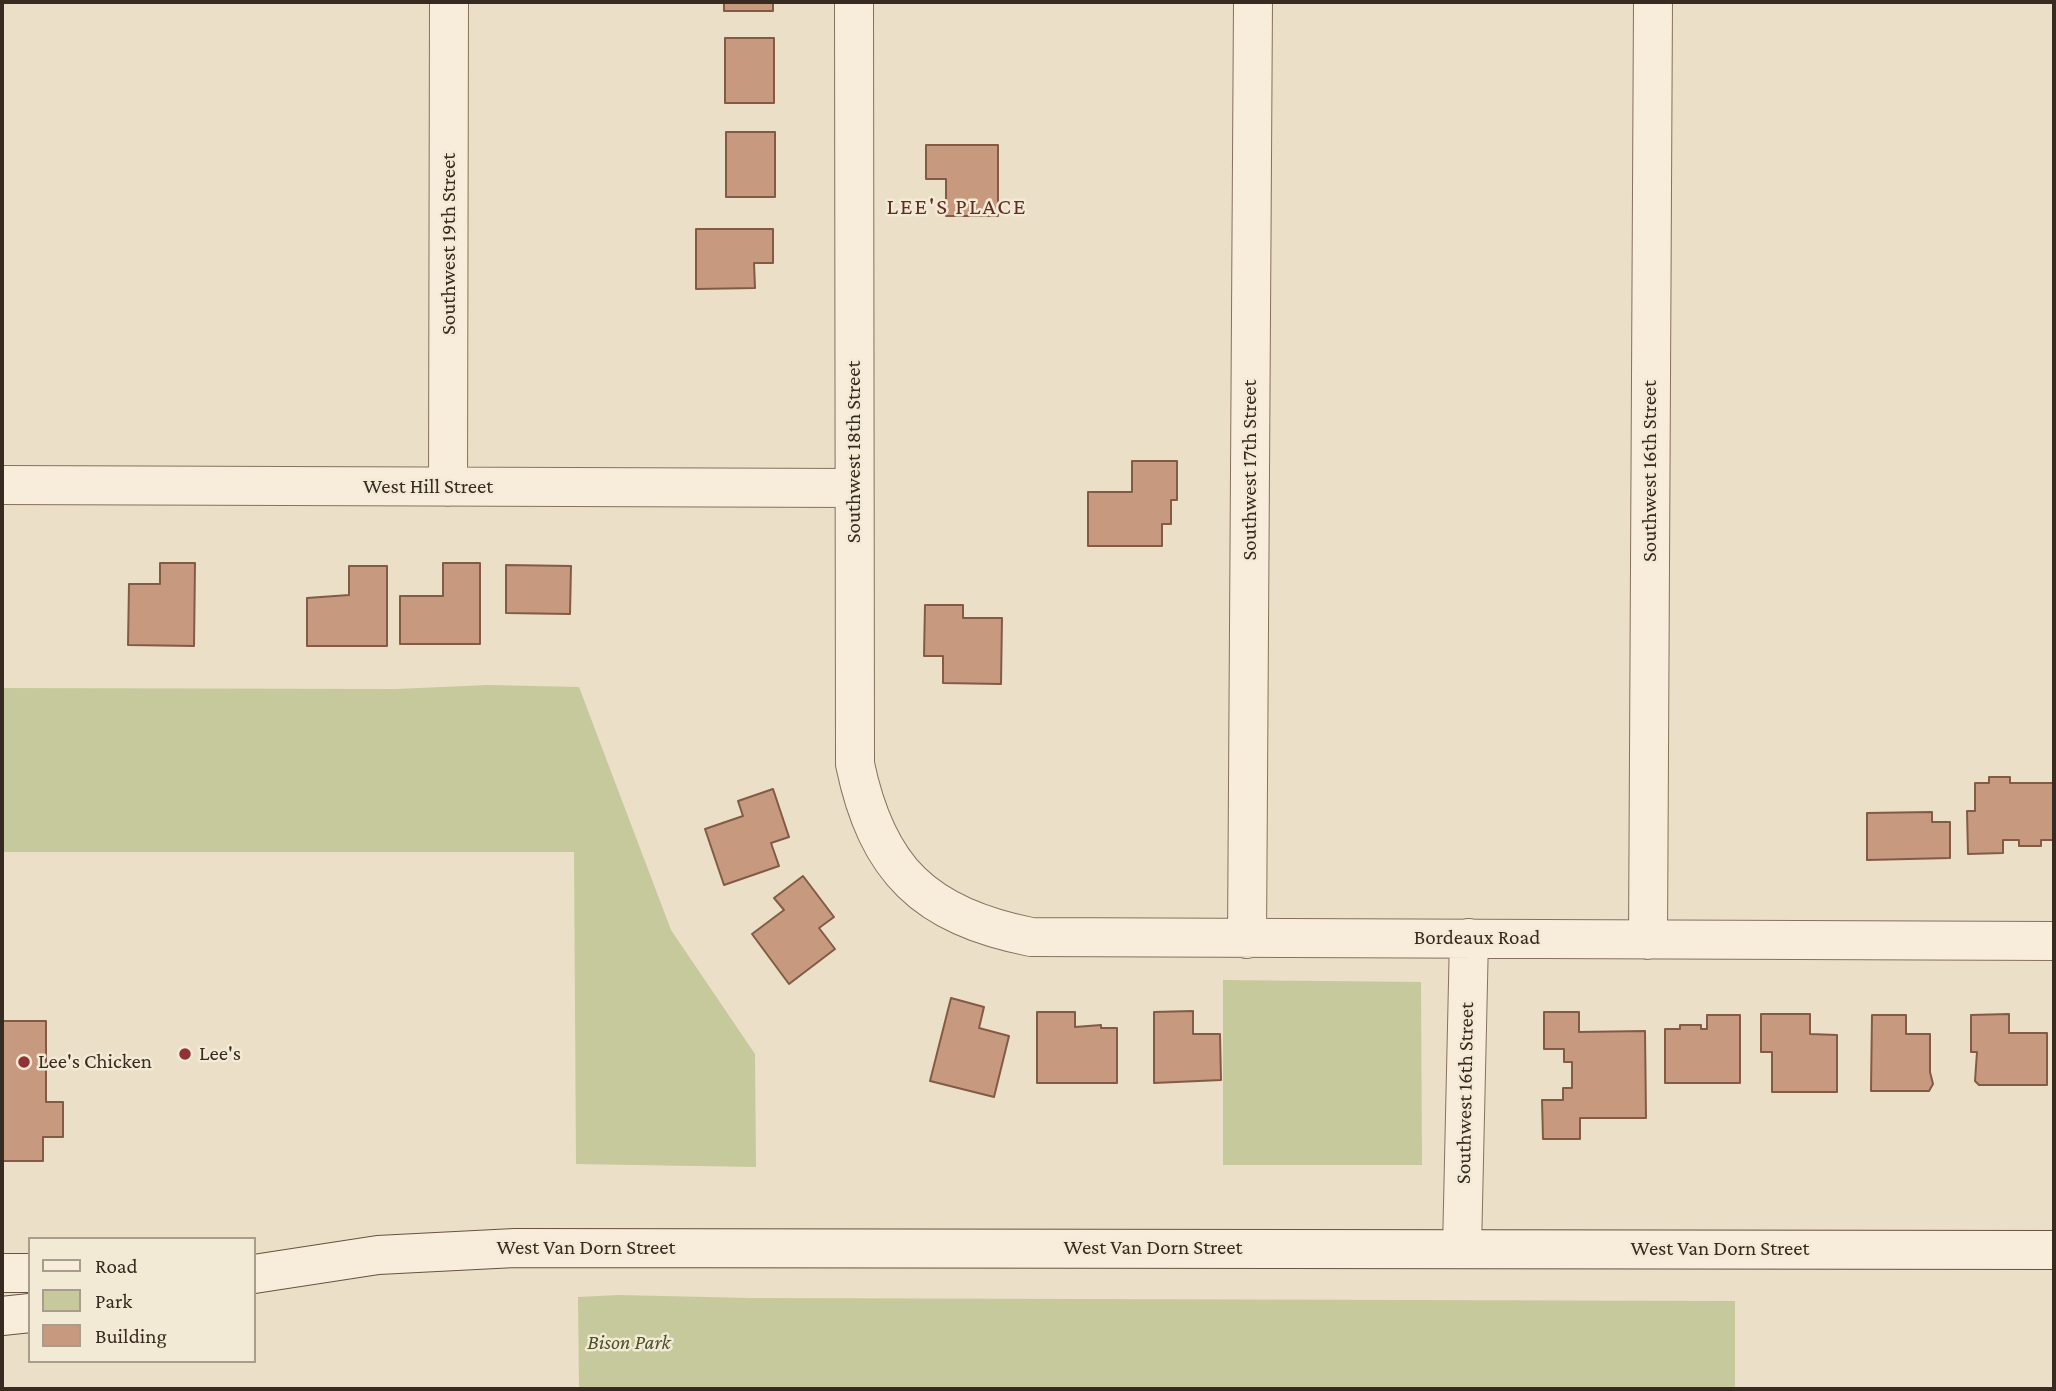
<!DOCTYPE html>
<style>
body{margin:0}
#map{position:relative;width:2056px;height:1391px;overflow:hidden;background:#ebdfc7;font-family:"Crimson Pro",serif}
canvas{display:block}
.frame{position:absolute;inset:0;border:4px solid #372a20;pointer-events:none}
.legend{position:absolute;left:28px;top:1237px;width:228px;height:126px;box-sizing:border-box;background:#f3ead6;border:2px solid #a89d8d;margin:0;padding:9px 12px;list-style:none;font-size:21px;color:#372a20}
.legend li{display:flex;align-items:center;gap:14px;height:35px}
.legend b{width:35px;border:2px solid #a89d8d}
</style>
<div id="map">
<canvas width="2056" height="1391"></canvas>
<div class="frame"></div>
<ul class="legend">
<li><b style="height:9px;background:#f7edda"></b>Road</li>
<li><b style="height:19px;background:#c6c99b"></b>Park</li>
<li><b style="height:19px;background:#c79a7f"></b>Building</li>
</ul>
</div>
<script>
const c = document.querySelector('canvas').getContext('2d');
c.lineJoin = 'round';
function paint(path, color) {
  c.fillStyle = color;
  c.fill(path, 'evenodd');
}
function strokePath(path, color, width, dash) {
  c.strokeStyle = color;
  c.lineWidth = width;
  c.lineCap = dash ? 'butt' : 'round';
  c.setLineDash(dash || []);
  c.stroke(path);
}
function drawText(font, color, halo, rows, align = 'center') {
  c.font = font + ' "Crimson Pro",serif';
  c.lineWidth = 5;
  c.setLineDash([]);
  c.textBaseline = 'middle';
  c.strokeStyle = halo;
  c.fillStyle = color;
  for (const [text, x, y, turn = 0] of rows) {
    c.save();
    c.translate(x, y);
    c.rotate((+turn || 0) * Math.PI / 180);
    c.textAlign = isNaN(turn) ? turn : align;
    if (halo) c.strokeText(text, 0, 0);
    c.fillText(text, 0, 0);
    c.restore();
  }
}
paint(new Path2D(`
 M488 685 579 687 671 930 755 1054 756 1167 576 1164 574 852H2V688L396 689Z
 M1223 980 1421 982 1422 1165H1223Z
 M618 1295 752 1298 1735 1301V1389H579L578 1297Z`), '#c6c99b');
const building = new Path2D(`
 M724 2H773V11H724Z
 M725 38H774V103H725Z
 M726 132H775V197H726Z
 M926 145H998V216H946V179H926Z
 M696 229H773V263H754L755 288 696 289Z
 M1132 461H1177V500H1171V524H1162V546H1088V492H1132Z
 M160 563H195L194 646 128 645 129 584H160Z
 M443 563H480V644H400V596H443Z
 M506 565 571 566 570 614 506 613Z
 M349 566H387V646H307V598L349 595Z
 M925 605H963V618H1002L1001 684 943 683V656H924Z
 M1989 777H2010V783H2054V840H2041V846H2019V840H2003V853L1968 854 1967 811H1975V783H1989Z
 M773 789 789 837 771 843 779 866 724 885 705 829 743 816 738 801Z
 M1932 812V822H1950V858L1867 860V813Z
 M803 876 834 917 819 928 835 949 789 984 752 934 784 910 774 898Z
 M951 998 984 1007 979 1028 1009 1036 994 1097 930 1081Z
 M1193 1011V1034H1220L1221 1080 1154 1083V1012Z
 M1037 1012H1075V1027L1101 1025V1028H1117V1083H1037Z
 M1544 1012H1579V1032L1645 1031 1646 1118H1580V1139H1543L1542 1100H1563V1088H1572V1062H1564V1049H1544Z
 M1761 1014H1810V1034L1837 1035V1092H1772V1052H1761Z
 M2009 1014V1033H2047V1085H1979L1975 1081 1977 1052H1971V1015Z
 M1707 1015H1740V1083H1665V1029H1680V1025H1701V1029H1707Z
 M1872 1015H1906V1034H1930V1072L1933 1084 1929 1091H1871Z
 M2 1021H46V1102H63V1137H43V1161H2Z`);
paint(building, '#c79a7f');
strokePath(building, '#835b45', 2);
const street = new Path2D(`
 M854 2 855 764C877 870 925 916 1031 937L2054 941
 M2 485 854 488
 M448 487 449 2
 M1247 939 1253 2
 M1648 940 1653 2
 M1462 1249 1469 938`);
const secondary = new Path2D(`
 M2 1273H30
 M254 1274 378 1255 515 1248 2054 1250
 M2 1316 30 1313`);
strokePath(street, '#86715e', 40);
strokePath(secondary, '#685241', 40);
strokePath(street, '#f7edda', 38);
strokePath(secondary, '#f7edda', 38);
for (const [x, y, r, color] of [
 [185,1054,7,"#913237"],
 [24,1062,7,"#913237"]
]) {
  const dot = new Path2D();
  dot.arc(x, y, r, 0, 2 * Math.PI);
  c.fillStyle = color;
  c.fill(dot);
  strokePath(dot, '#f3ead6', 2.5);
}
drawText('21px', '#372a20', '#f3ead6', [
 ["Southwest 19th Street",449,244,-90],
 ["Southwest 18th Street",854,452,-90],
 ["Southwest 17th Street",1250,470,-90],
 ["Southwest 16th Street",1650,471,-90],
 ["West Hill Street",428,487],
 ["Bordeaux Road",1477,938],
 ["Southwest 16th Street",1465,1093,-89],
 ["West Van Dorn Street",586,1248],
 ["West Van Dorn Street",1153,1248],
 ["West Van Dorn Street",1720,1249]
]);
drawText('21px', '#372a20', '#f3ead6', [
 ["Lee's",199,1054],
 ["Lee's Chicken",38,1062]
], 'left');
drawText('italic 21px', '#495228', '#f3ead6', [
 ["Bison Park",629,1343]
]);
c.letterSpacing = '2px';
drawText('23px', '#612d23', '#f3ead6', [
 ["LEE'S PLACE",957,207]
]);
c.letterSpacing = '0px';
</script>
